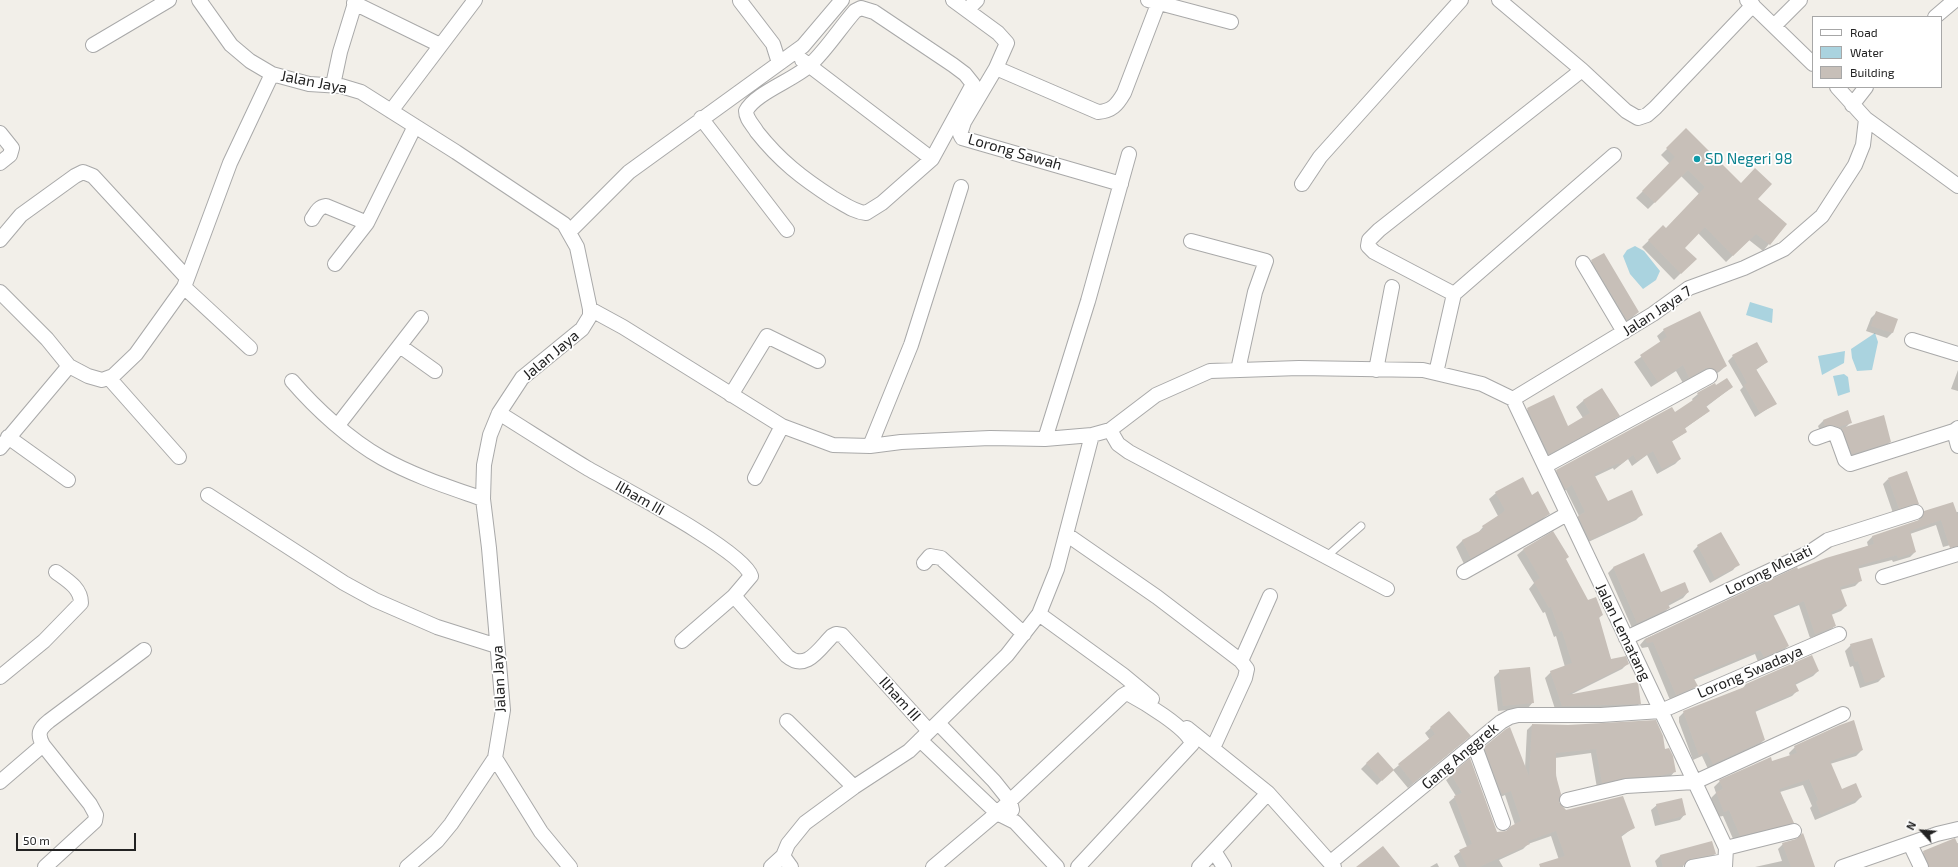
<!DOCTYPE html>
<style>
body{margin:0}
#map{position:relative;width:1958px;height:867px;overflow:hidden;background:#f2efe9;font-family:"Exo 2",sans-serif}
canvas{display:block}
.legend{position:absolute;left:1812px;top:16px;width:130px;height:72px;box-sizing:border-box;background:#fff;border:1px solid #a7a7a7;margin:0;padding:5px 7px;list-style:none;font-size:12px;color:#222}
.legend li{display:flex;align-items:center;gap:8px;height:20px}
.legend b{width:20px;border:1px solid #a7a7a7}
.north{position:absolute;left:1902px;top:811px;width:40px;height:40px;-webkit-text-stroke:3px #fff;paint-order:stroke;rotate:296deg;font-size:11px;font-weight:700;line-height:16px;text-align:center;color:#222}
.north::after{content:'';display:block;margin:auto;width:14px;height:18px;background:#222;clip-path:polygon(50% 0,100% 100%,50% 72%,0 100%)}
.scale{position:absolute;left:16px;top:833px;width:120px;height:18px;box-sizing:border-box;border:2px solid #222;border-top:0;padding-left:5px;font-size:12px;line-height:14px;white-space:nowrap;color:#222;-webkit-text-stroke:3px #fff;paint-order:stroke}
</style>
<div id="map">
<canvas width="1958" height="867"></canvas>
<ul class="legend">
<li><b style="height:5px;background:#fff"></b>Road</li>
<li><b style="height:11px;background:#aad3df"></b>Water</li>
<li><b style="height:11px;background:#c7bfb8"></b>Building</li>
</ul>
<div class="north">N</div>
<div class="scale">50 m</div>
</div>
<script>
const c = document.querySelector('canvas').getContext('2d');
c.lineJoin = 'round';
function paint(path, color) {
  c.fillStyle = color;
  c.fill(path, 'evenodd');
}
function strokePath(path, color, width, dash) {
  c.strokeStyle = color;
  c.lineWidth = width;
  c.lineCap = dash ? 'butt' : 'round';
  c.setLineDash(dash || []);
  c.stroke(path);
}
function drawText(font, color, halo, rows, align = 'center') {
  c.font = font + ' "Exo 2",sans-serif';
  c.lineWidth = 3.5;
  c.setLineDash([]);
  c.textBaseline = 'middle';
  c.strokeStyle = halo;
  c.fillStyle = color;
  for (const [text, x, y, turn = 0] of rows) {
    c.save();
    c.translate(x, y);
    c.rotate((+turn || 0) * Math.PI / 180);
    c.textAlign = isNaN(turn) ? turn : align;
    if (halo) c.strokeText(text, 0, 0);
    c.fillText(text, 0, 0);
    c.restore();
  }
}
paint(new Path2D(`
 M1635 246 1644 251 1660 271 1656 280 1643 289 1630 274 1623 256 1627 250Z
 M1750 302 1773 309 1772 323 1746 315Z
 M1875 333 1878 342 1872 370 1857 371 1852 358 1851 349Z
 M1845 351 1844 363 1822 375 1818 356Z
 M1844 374 1848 377 1850 392 1838 396 1833 376Z`), '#aad3df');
paint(new Path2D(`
 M1686 130 1756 199 1786 224 1763 251 1749 240 1726 262 1698 233 1684 248 1695 259 1674 280 1642 247 1663 227 1666 229 1699 194 1681 176 1648 209 1636 198 1670 164 1661 155Z
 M1592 261 1638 312 1630 320 1618 327 1584 269Z
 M1876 313 1896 320 1892 333 1887 338 1866 331 1871 318Z
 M1664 330 1726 366 1719 372 1710 377 1683 383 1676 371 1651 387 1634 362 1661 343 1657 336Z
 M1733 356 1767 362 1756 370 1775 404 1755 417 1740 390 1743 387 1728 361Z
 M1958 370V391L1951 389Z
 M1716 386 1732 387 1706 407 1709 411 1684 429 1686 432 1671 442 1680 459 1675 464 1657 474 1647 455 1632 466 1628 459 1614 470 1613 468 1594 477 1608 503 1642 514 1636 520 1584 544 1573 522 1579 516 1566 490 1559 493 1551 476 1557 471 1675 413 1693 401 1692 399 1698 394Z
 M1602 389 1618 415 1612 422 1543 460 1521 416 1528 409 1568 427 1583 418 1576 407 1583 401Z
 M1823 421 1851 422 1846 427 1890 442 1885 447 1847 459 1837 434 1841 429 1833 432 1820 431 1818 426Z
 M1888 479 1918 504 1913 509 1893 513 1883 484Z
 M1496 493 1531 496 1549 513 1542 520 1464 564 1456 547 1462 541 1477 534 1483 527 1498 516 1489 499Z
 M1925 512H1958V543L1943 547 1936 525 1910 534 1915 552 1910 557 1893 562 1892 560 1857 569 1861 580 1855 586 1840 590 1846 606 1841 611 1831 615 1835 626 1829 631 1810 638 1799 605 1773 616 1788 646 1783 651 1758 662 1755 654 1693 680 1696 686 1691 691 1670 700 1648 647 1642 648 1640 645 1645 639 1797 571 1868 546 1867 542 1872 537 1918 521Z
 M1553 533 1565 560 1588 601 1602 615 1598 619 1611 660 1628 663 1622 669 1572 694 1640 703 1634 709 1556 712 1545 678 1551 672 1565 667 1556 636 1554 637 1545 612 1543 613 1529 589 1534 583 1517 555 1523 550Z
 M1698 546 1738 564 1733 570 1710 583 1693 551Z
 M1644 555 1660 593 1688 592 1683 598 1668 606 1669 608 1663 613 1632 628 1608 573 1613 568Z
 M1851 645 1883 677 1878 682 1860 688 1853 666 1850 667 1845 651Z
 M1500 671 1533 702 1528 708 1498 711 1494 677Z
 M1818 671 1813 676 1795 685 1798 690 1792 696 1755 712 1764 740 1759 745 1708 769 1702 756 1693 760 1679 722V717L1684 712 1743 688 1746 684Z
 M1448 712 1464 741 1408 788 1393 770 1430 740 1425 733Z
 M1532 725 1664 750 1675 771 1670 777 1597 788 1591 753 1555 758 1558 802 1566 811 1633 828 1621 837 1630 867H1547L1559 860 1551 836 1528 844 1523 849 1499 860 1503 867H1459L1454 856 1467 847 1449 802 1456 796 1446 780 1452 775 1496 834 1506 832 1515 825 1505 795 1496 799 1479 753 1485 748 1525 768 1527 730Z
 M1795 747 1862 750 1856 756 1830 764 1842 791 1861 797 1855 803 1815 820 1810 808 1812 806 1803 785 1780 792 1793 823 1787 828 1734 841 1723 816 1718 817 1711 798 1716 793 1714 787 1720 781 1790 756 1789 753Z
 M1367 763 1387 775 1377 785 1361 769Z
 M1657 805 1685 814 1680 820 1655 826 1651 810Z
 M1958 843V867H1922L1918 858 1924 852Z
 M1783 844 1814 867H1755L1782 861 1778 849Z
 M1715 854 1709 859 1684 864 1683 867H1657L1655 861 1660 856Z
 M1437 863 1439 867H1430Z`), '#0003');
paint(new Path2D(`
 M1686 128 1741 183 1755 168 1772 184 1758 199 1787 224 1770 245 1756 234 1733 256 1705 227 1685 248 1697 259 1681 274 1648 240 1663 225 1666 228 1705 187 1688 170 1655 203 1642 191 1675 157 1666 148Z
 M1604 253 1639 312 1627 320 1591 260Z
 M1700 311 1727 366 1717 371 1711 368H1706L1689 378 1683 365 1658 382 1640 355 1667 337 1663 329Z
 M1876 311 1898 319 1893 333 1871 326Z
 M1757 342 1768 362 1756 369 1777 404 1760 413 1744 385 1747 383 1732 355Z
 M1727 378 1733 387 1706 406 1710 411 1685 428 1687 432 1672 441 1681 459 1662 469 1653 451 1637 461 1633 455 1620 465 1619 463 1594 474 1608 501 1632 490 1643 515 1590 540 1578 516 1585 512 1572 485 1565 489 1556 470 1672 407 1675 412 1699 396 1697 393 1715 383 1716 385Z
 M1602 388 1620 416 1549 454 1527 408 1554 395 1568 426 1590 413 1583 400Z
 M1848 410 1852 423 1839 427 1832 425 1825 426 1823 420Z
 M1884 415 1891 442 1852 454 1842 428Z
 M1907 471 1919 504H1913L1899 509 1888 478Z
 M1523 477 1532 495 1538 491 1550 514 1471 559 1462 540 1484 529 1482 526 1502 513 1505 510 1495 492Z
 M1953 502 1958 516V546L1950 548 1941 520 1910 531 1916 552 1898 558 1897 555 1858 566 1862 581 1840 587 1847 606 1831 612 1836 626 1815 634 1804 601 1773 614 1789 646 1764 657 1760 650 1693 677 1698 686 1676 695 1653 642 1647 643 1645 639 1797 567 1798 569 1826 558 1874 544 1872 536 1919 520 1923 517 1924 511Z
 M1553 531 1569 557 1566 559 1588 600 1596 597 1603 615 1599 617 1611 659 1626 656 1629 664 1567 695 1638 682 1641 704 1562 706 1550 671 1572 663 1562 631 1560 632 1551 607 1549 608 1534 582 1540 578 1523 549Z
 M1721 532 1740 565 1715 578 1697 545Z
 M1644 553 1661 592 1685 582 1689 592 1668 604 1670 608 1637 623 1613 567Z
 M1872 638 1885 677 1865 683 1858 661 1855 662 1850 644Z
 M1812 655 1819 671 1795 683 1799 691 1755 710 1765 740 1713 764 1707 752 1699 756 1683 711 1747 686 1746 684Z
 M1530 667 1534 703 1503 706 1499 670Z
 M1449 711 1471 736 1413 783 1398 764 1435 734 1430 727Z
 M1656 720 1663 736 1665 749 1669 748 1673 756 1676 772 1658 776 1624 778 1602 783 1596 749 1556 753V776L1561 794 1559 802 1566 810 1623 796 1635 828 1621 835 1631 867H1540L1539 864 1565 856 1556 831 1528 841 1530 844 1479 867H1467L1459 850 1472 844 1454 796 1462 793 1451 774 1470 758 1497 832 1506 831 1511 826 1521 821 1511 791 1502 794 1484 747 1506 729 1510 727 1529 776 1532 724 1568 725Z
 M1854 720 1863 750 1830 761 1842 789 1856 783 1862 797 1821 815 1816 802 1818 800 1809 779 1779 789 1794 823 1740 836 1729 810 1724 812 1716 792 1723 789 1719 780 1771 757 1772 761 1797 753 1794 746 1840 725Z
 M1378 752 1394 770 1382 781 1366 763Z
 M1682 798 1686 815 1661 822 1656 804Z
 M1803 833 1815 867H1791L1782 843 1796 839Z
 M1955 838 1958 845V867H1929L1923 851Z
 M1712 841 1716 854 1690 859 1684 865 1675 867H1663L1660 855Z
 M1383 846 1400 867H1356Z`), '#c7bfb8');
const lane = new Path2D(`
 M1326 557 1361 526`);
const street = new Path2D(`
 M199 0 231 45 250 61 272 74 309 84 341 86 361 92 456 152 564 224 577 247 590 309V316L582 329 522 378 499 413 490 435 484 465 483 499 489 548 503 710 495 758 451 824 437 841 407 867
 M953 0 998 33 1007 43 996 68 964 122 960 134 962 138 1121 184
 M1148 0 1231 22
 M1499 0 1582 70 1626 111 1638 118 1647 115 1655 108 1753 5
 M1747 0 1813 64
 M740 1 773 44 779 63
 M354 3 440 45
 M861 8 874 12 953 65 965 74 973 84 932 159 882 203 866 213C854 212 844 204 833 198 802 178 780 161 757 132 753 125 746 119 746 111 755 93 794 80 810 65 827 49 840 28 855 11Z
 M967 10 977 0
 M1935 17 1955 0
 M1774 26 1800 0
 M93 45 169 0
 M802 60 932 159
 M996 68 1098 112C1112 111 1117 105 1124 93L1158 4
 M333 85 340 52 356 0
 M1852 105 1866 87
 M391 111 475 0
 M701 118 787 230
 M1866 119 1958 186
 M0 133 12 148 10 155 0 163
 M1302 184 1320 157 1461 0
 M312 219C316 213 318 207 326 206L367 223 415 126
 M569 232 629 172 803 46 842 0
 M0 240 21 215 75 176 83 172 93 176 187 278
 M1191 241 1266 261 1255 292 1238 370
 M1583 263 1624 332
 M335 264 367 223
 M184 287 250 348
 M0 292 47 339 69 366
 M1454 294 1374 252 1368 246 1369 240 1379 230 1582 70
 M590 309 623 327 782 426 833 445 870 446 901 442 990 438 1045 439 1092 435 1110 430 1156 395 1210 371 1299 368 1423 370 1482 384 1513 399
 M1912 340 1958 354
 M400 346 435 371
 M1376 370 1392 287
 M1436 373 1454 294 1614 155
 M109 378 179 457
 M292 381C316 409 350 440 382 458 414 476 449 487 483 499
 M731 395 767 336 818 361
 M1513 399 1726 848 1725 867
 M1513 399 1653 314 1689 288 1744 268 1784 249 1822 216 1855 165 1863 145 1866 119 1837 87
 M499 413C528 431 557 450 587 468 616 485 743 550 751 576L734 596 682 641
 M338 425 421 318
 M1958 428 1954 431 1958 446
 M1110 430 1118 444 1129 452 1387 589
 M8 437 68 480
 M1816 438 1830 433 1836 435 1845 460 1850 464 1954 431
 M1045 439 1088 301 1129 154
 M870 446 911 345 961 187
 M0 448 69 366 88 376 102 380 113 376 136 354 184 287 230 163 272 74
 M1545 466 1710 376
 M755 478 782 426
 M208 495 344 583 375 600 437 627 497 646
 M1066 534 1157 597 1241 661 1247 669 1245 678 1213 748
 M924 563 930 556 941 558 1024 634
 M1464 572 1567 514
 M1883 577 1958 554
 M734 596 787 656C806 672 819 649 832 636L836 634 842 635 929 731
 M1039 614 1123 675 1152 699
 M1626 638 1810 552 1828 540 1916 512
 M1241 661 1270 596
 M0 677 44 641 81 603C81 588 67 580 56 572
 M787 721 854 787
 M938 723 994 781 1010 801 1012 810
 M1187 728 1268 793 1334 867
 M920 740 997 813 1015 822 1057 867
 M1474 744 1503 823
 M495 758 541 832 570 867
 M0 782 43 745
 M1567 800 1626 786 1695 782 1843 714
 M1910 844 1921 867
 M1726 848 1794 831
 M1214 851 1224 867
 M1331 862 1501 722 1510 717 1518 715H1601L1661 711 1839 634
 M45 867 95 821 96 815 90 804 43 745C37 734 39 729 49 721L144 650
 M771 867 783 856
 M791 867 783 856 788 844 805 823 854 787 909 751 1007 655 1039 614 1057 569 1092 435
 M933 867 997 813 1122 696 1127 693C1142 701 1188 728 1192 744L1078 867
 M1199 867 1268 793
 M1692 867 1725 861
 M1842 867 1937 834 1958 829`);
strokePath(lane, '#a9a9a9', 9);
strokePath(street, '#a9a9a9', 16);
strokePath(lane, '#fff', 7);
strokePath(street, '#fff', 14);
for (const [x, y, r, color] of [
 [1697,159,4,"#0f9aa8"]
]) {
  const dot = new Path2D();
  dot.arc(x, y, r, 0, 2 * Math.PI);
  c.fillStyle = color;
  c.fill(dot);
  strokePath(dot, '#fff', 1.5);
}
drawText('15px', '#222', '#fff', [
 ["Jalan Jaya",314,82,11],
 ["Lorong Sawah",1015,152,16],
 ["Jalan Jaya 7",1657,311,-33],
 ["Jalan Jaya",551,355,-40],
 ["Ilham III",640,498,30],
 ["Lorong Melati",1769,570,-26],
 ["Jalan Lematang",1623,632,64],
 ["Lorong Swadaya",1750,672,-23],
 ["Jalan Jaya",499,679,-93],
 ["Ilham III",900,699,48],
 ["Gang Anggrek",1460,756,-40]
]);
drawText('15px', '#0d838f', '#fff', [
 ["SD Negeri 98",1705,159]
], 'left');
</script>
